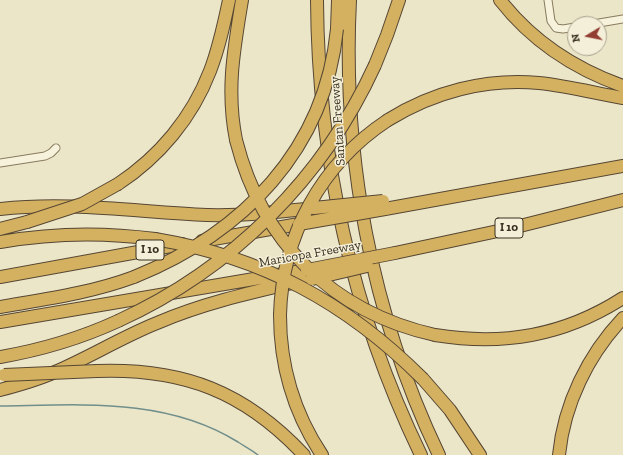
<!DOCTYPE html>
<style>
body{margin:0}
#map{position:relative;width:623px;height:455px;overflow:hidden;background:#ece6c9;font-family:"Zilla Slab",serif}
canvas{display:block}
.north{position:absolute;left:567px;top:16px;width:40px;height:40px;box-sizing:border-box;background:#f4efd8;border:1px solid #a9a38f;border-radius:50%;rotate:260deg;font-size:11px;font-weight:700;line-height:16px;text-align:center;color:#393021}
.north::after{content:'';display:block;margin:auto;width:14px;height:18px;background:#933e33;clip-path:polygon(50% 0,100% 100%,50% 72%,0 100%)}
</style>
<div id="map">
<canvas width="623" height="455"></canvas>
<div class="north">N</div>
</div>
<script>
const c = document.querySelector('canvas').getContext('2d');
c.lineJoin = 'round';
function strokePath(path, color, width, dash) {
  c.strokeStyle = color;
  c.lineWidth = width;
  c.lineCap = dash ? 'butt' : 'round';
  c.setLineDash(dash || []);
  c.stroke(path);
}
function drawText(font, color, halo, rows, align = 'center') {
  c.font = font + ' "Zilla Slab",serif';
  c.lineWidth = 3;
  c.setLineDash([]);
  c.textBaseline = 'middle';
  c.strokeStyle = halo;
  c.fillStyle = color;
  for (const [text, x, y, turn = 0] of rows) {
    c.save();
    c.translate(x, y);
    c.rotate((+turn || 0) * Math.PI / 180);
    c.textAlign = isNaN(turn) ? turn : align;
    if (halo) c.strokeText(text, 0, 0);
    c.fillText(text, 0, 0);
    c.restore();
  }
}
strokePath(new Path2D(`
 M0 406C80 405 166 397 238 442 244 446 252 450 258 455`), '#708f8b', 1.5);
const minor = new Path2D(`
 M548 0 551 21 556 28 563 29 575 27
 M593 24 623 19
 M0 163 45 156 51 153 56 148`);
const motorway = new Path2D(`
 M317 0C318 158 352 313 421 455
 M350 0C342 157 371 313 439 455
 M500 0C532 41 575 69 623 86
 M337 29 338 0
 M375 65 387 35 399 0
 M388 120C433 92 486 78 539 83 567 86 595 93 623 98
 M236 140C226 90 234 49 242 0
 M118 184C159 157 192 118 210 71 219 48 224 24 229 0
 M0 209C69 201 138 212 207 215 243 216 278 212 314 208
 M385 209 623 166
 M0 229 27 222
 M202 241 299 224
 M0 242C51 233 103 232 155 239
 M395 253 512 228 623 200
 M0 277 182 244
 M0 307C46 299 91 293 134 277
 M280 315C280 366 294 413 322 455
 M0 322 307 270
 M435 335C503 346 564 336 623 298
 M0 357C41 350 81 338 118 321
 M97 371C184 368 245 392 304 455
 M423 379 450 410 480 455
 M0 390C19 385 37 380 55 372 90 357 122 337 157 323 206 302 258 291 309 279
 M559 455C564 404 588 355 623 318`);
strokePath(minor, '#877a5f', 9);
strokePath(motorway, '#564733', 14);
strokePath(minor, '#f7f2dc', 7);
strokePath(motorway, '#d4b061', 12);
const motorwayBridge = new Path2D(`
 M236 140C262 242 332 312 435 335
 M314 208 383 201
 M27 222 82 204 118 184
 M299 224 385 209
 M155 239C262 257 346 302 423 379
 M307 270 395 253
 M134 277C243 233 325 150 337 29
 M312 279 367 266
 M280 315C282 236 321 164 388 120
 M118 321C232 269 323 179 375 65
 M4 375 97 371`);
strokePath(motorwayBridge, '#564733', 14, []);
strokePath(motorwayBridge, '#d4b061', 12);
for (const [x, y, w] of [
 [509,228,28],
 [150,250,28]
]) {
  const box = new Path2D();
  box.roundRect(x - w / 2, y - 10, w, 20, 3);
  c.fillStyle = '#f4efd8';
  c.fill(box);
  strokePath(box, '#393021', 1);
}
drawText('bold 12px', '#393021', null, [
 ["I 10",509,228],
 ["I 10",150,250]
]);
drawText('13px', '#393021', '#f4efd8', [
 ["Santan Freeway",338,121,-94],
 ["Maricopa Freeway",310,254,-10]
]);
</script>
